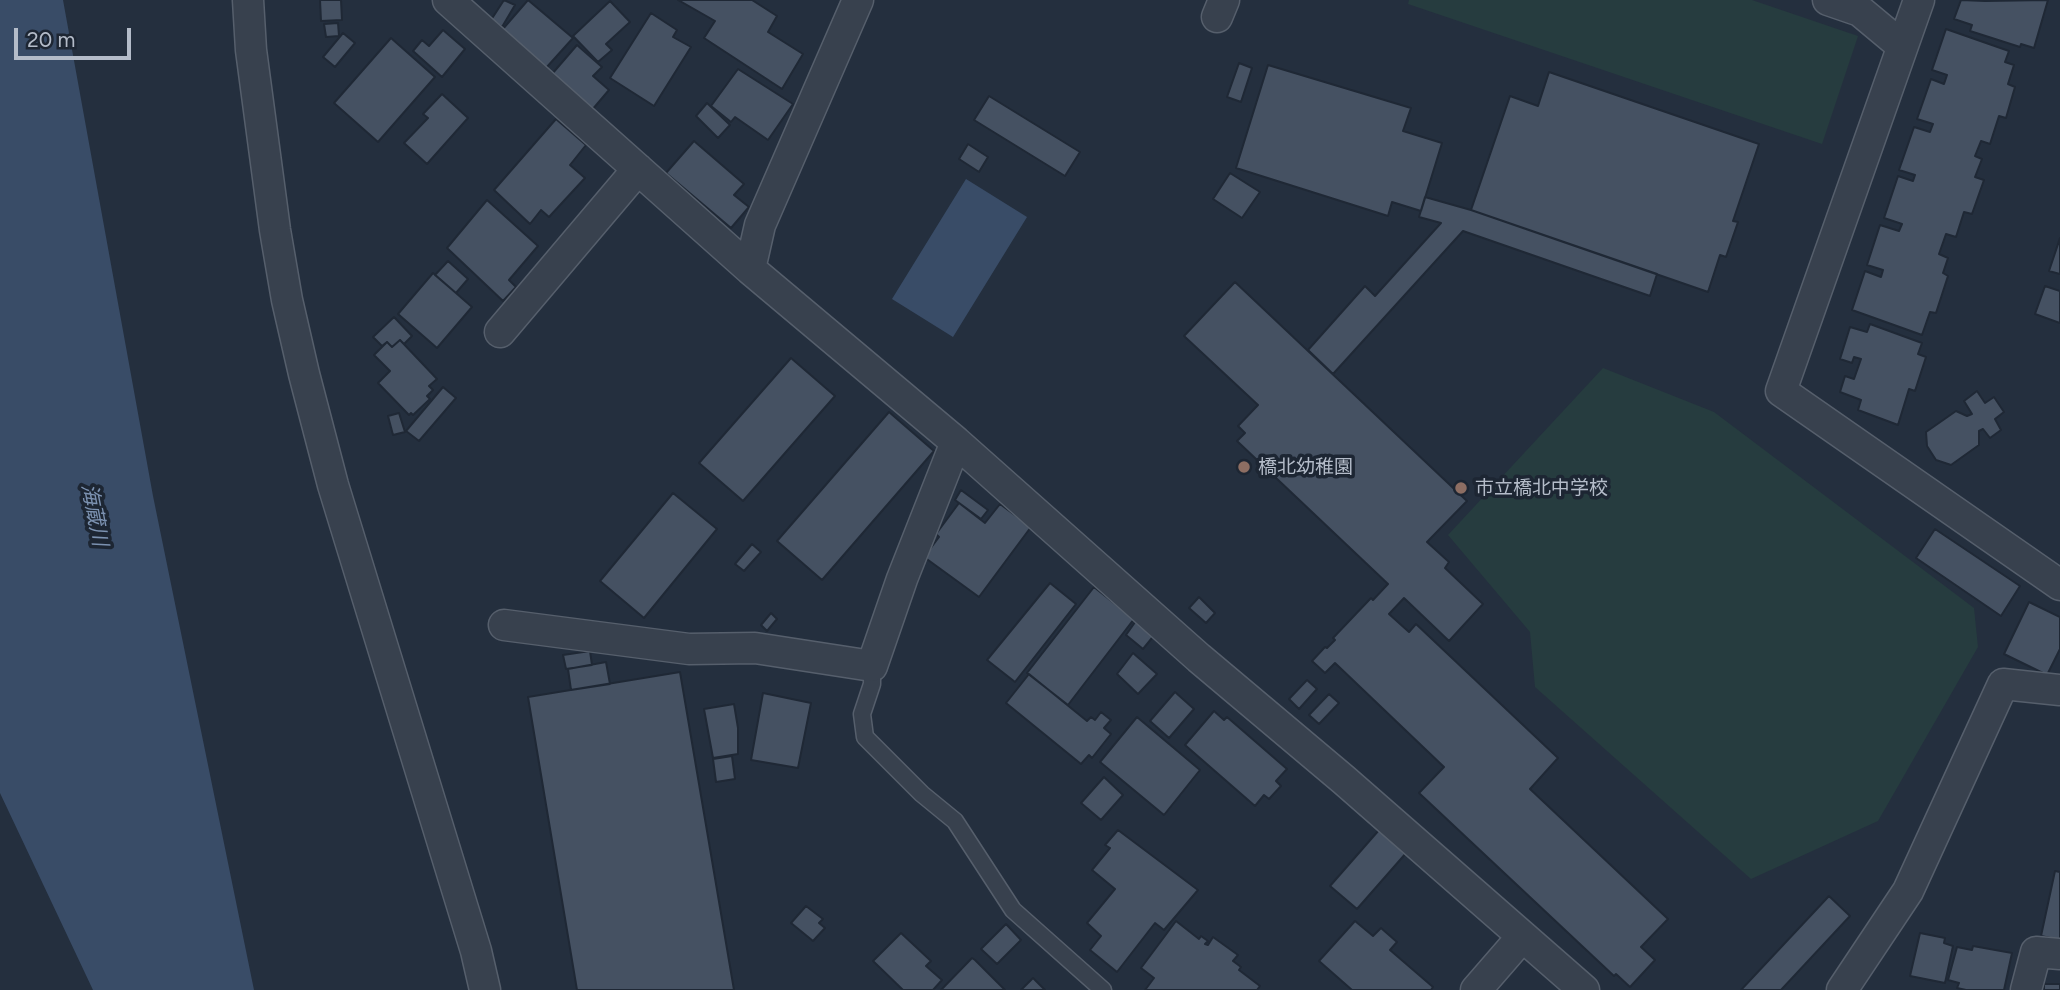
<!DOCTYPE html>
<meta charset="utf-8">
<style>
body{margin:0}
#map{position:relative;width:2060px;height:990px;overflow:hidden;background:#242f3e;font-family:Figtree,sans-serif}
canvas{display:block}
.scale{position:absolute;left:14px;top:28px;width:117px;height:32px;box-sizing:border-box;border:4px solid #b4bcc9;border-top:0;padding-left:9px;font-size:21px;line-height:24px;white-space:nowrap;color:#b4bcc9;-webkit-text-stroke:5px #1d2633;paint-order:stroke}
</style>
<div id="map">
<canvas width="2060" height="990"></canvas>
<div class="scale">20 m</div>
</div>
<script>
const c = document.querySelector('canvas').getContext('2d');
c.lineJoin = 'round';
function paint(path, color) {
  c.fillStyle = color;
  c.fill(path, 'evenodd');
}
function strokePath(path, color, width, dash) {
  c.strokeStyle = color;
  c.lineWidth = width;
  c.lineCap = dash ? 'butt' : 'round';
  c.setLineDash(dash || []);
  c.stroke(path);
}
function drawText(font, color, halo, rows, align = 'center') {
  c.font = font + ' Figtree,"Noto Sans JP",sans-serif';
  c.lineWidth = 7;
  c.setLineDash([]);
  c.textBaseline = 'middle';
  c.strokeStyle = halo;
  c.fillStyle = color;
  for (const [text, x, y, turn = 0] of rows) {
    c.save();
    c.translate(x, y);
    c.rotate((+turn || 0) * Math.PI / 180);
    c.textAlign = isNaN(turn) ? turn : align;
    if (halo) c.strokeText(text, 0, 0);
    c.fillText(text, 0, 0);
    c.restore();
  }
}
paint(new Path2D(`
 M1409 0H1752L1858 36 1822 144 1408 4Z
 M1603 368 1714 412 1974 608 1978 647 1878 821 1751 879 1535 687 1530 632 1448 535Z`), '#263c3f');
paint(new Path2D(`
 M0 0H63L153 496 254 990H93L0 793Z
 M966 179 1027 217 953 337 892 299Z`), '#394c67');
const building = new Path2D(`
 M320 0H341L342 20 321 21Z
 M504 0 515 5 502 27 491 20Z
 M528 0 573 38 546 68 502 30Z
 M678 0H752L777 16 768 32 803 54 782 89 704 38 715 21Z
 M1961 0 1985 1 2048 0 2034 48 2021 44 2020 47 1970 31 1972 25 1954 19Z
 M610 1 630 22 606 44 612 50 598 62 573 36Z
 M651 13 677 30 673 37 691 47 654 106 610 78Z
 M338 23 339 36 326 37 324 24Z
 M1946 29 2009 51 2005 62 2014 65 2008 84 2015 87 2006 118 1999 116 1990 144 1981 141 1975 156 1982 159 1975 177 1984 180 1972 214 1964 212 1956 237 1946 234 1939 254 1948 258 1943 273 1948 276 1936 313 1930 312 1922 335 1852 310 1865 271 1881 277 1883 270 1867 265 1880 225 1899 231 1902 224 1884 218 1898 176 1913 181 1915 175 1899 170 1914 127 1930 132 1933 124 1917 119 1931 79 1944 84 1947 75 1932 70Z
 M443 30 465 49 442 77 413 51 422 40 429 46Z
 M343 33 355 43 335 67 323 57Z
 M391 38 435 77 378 142 334 103Z
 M577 45 602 67 593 76 609 90 592 110 552 74Z
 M1239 63 1252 68 1241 102 1227 97Z
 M1268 65 1411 108 1403 131 1442 143 1421 211 1392 202 1388 216 1236 168Z
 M738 69 793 104 768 140 735 117 731 122 711 106Z
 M1549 72 1759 144 1733 221 1738 222 1726 257 1720 255 1708 292 1471 210 1510 96 1538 106Z
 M442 94 468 118 427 164 404 143 428 118 423 114Z
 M989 96 1080 152 1065 176 974 120Z
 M707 103 730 125 718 138 696 116Z
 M556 119 586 145 570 165 585 178 549 217 541 210 530 224 494 190Z
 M694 141 744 184 734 195 749 207 731 228 666 173Z
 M968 144 988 157 979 172 959 159Z
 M1230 173 1260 192 1242 218 1213 199Z
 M1425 197 1471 210 1657 274 1650 296 1463 231 1333 374 1308 350 1365 286 1375 296 1441 223 1419 217Z
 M487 200 538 246 509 280 516 287 503 301 447 248Z
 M2060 238V274L2049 271Z
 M448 261 468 279 456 293 435 275Z
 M433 273 472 307 437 348 398 314Z
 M1235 282 1467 501 1427 542 1449 562 1445 568 1483 604 1449 641 1404 598 1389 614 1409 632 1416 624 1558 758 1530 789 1668 919 1641 947 1655 960 1630 987 1616 974 1614 976 1419 793 1444 767 1335 663 1325 673 1312 661 1325 647 1327 648 1335 640 1333 638 1371 598 1373 600 1388 584 1237 441 1245 433 1238 426 1258 405 1184 336Z
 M2045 286 2060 291V323L2035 314Z
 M394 317 412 336 404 344 400 340 392 347 387 342 382 346 373 337Z
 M1870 324 1922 343 1918 354 1926 357 1915 391 1909 389 1898 425 1858 410 1861 400 1840 392 1845 376 1854 379 1861 359 1854 357 1852 363 1840 359 1850 327 1867 332Z
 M400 340 437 379 429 386 433 390 427 396 430 399 413 415 411 413 409 415 378 383 390 371 374 355 387 342 392 347Z
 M791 358 835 396 743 501 699 463Z
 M443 387 456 398 419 441 406 431Z
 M1977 391 1985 403 1994 397 2004 412 1995 419 2001 430 1990 438 1983 429 1979 431V445L1951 465 1936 460 1927 446 1926 432 1956 411 1967 416 1972 414 1964 401Z
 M889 412 934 451 822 580 777 541Z
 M399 413 405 432 393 435 388 416Z
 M961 490 988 510 981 519 955 500Z
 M673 493 717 529 644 618 600 581Z
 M959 503 985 523 1000 504 1031 527 979 597 924 557 939 537 936 534Z
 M1935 529 2020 586 2001 616 1916 558Z
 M752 544 761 552 744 571 735 564Z
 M1050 583 1076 604 1015 682 987 660Z
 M1094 587 1134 619 1068 705 1027 673Z
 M1199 597 1215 613 1206 623 1189 608Z
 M2029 602 2060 617V649L2047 675 2004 654Z
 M771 613 777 619 767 631 761 625Z
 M1138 618 1156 633 1143 649 1126 635Z
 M590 651 592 665 566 669 563 655Z
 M1133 653 1157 674 1138 694 1117 674Z
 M606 662 610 684 571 690 568 669Z
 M680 672 734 990H577L528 697Z
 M1029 674 1087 721 1091 717 1095 720 1101 712 1111 720 1104 728 1111 734 1092 758 1089 755 1081 764 1006 703Z
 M1307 680 1317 689 1299 709 1289 699Z
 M1175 692 1194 709 1169 738 1150 721Z
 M763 693 811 703 798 768 751 760Z
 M1329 694 1339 703 1319 724 1309 715Z
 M734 704 738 728V754L713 758 704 709Z
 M1214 711 1224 720 1227 717 1287 769 1276 781 1281 786 1269 799 1264 795 1255 806 1185 745Z
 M1137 717 1200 770 1164 815 1100 762Z
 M732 756 735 779 716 782 713 759Z
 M1104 777 1123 795 1101 820 1081 803Z
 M1118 830 1198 890 1164 930 1155 923 1117 972 1090 950 1101 936 1087 923 1115 889 1092 870 1110 848 1105 845Z
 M1379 830 1407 852 1357 909 1330 886Z
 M2055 871 2060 872V940L2041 936Z
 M1829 896 1850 916 1781 990H1741Z
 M806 906 823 919 819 923 825 928 813 941 791 923Z
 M1176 921 1199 939 1201 936 1208 941 1205 944 1208 945 1213 937 1238 955 1233 961 1241 967 1239 970 1260 986 1257 990H1145L1154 978 1141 968Z
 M1355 921 1373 936 1381 928 1397 942 1390 950 1433 987 1431 990H1352L1319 961Z
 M1006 924 1021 940 997 964 981 949Z
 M901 933 931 961 926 966 942 980 933 990H903L873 961Z
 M1920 933 1945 938 1944 943 1953 946 1945 983 1910 976Z
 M1973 946 2012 953 2004 990H1966L1957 988 1959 983 1948 980 1957 947 1972 950Z
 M972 958 975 960 1005 990H941Z
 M1033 978 1045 990H1021Z
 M2044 984H2060V990H2044Z`);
paint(building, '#455162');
strokePath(building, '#1f2835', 2);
const service = new Path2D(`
 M872 666V684L862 714 865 737 922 794 955 821 1013 910 1103 990`);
const minor = new Path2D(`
 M248 0 251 50 275 230 287 300 304 374 333 485 476 951 485 990
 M448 0 750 269 956 442 1199 658 1344 780 1584 990
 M1828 0 1860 11 1902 46
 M1919 0 1781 391 2060 585
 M1217 17 1224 0
 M750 269 760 225 858 0
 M500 332 638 169
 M504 625 689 649 755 648 872 666 902 579 956 442
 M1476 990 1522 937
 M1842 990 1908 891 2003 684 2060 690
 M2026 990 2036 952 2060 954`);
strokePath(service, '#565f6c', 19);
strokePath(minor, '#565f6c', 33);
strokePath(service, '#38414e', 16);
strokePath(minor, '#38414e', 30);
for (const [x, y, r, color] of [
 [1244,467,7,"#8d6e63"],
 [1461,488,7,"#8d6e63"]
]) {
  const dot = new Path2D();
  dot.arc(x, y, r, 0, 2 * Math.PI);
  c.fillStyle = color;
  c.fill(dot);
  strokePath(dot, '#1d2633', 2.5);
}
drawText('19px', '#b4bcc9', '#1d2633', [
 ["橋北幼稚園",1258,467],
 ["市立橋北中学校",1475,488]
], 'left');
drawText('italic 21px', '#7c92b1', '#1d2633', [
 ["海蔵川",94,515,79]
]);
</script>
